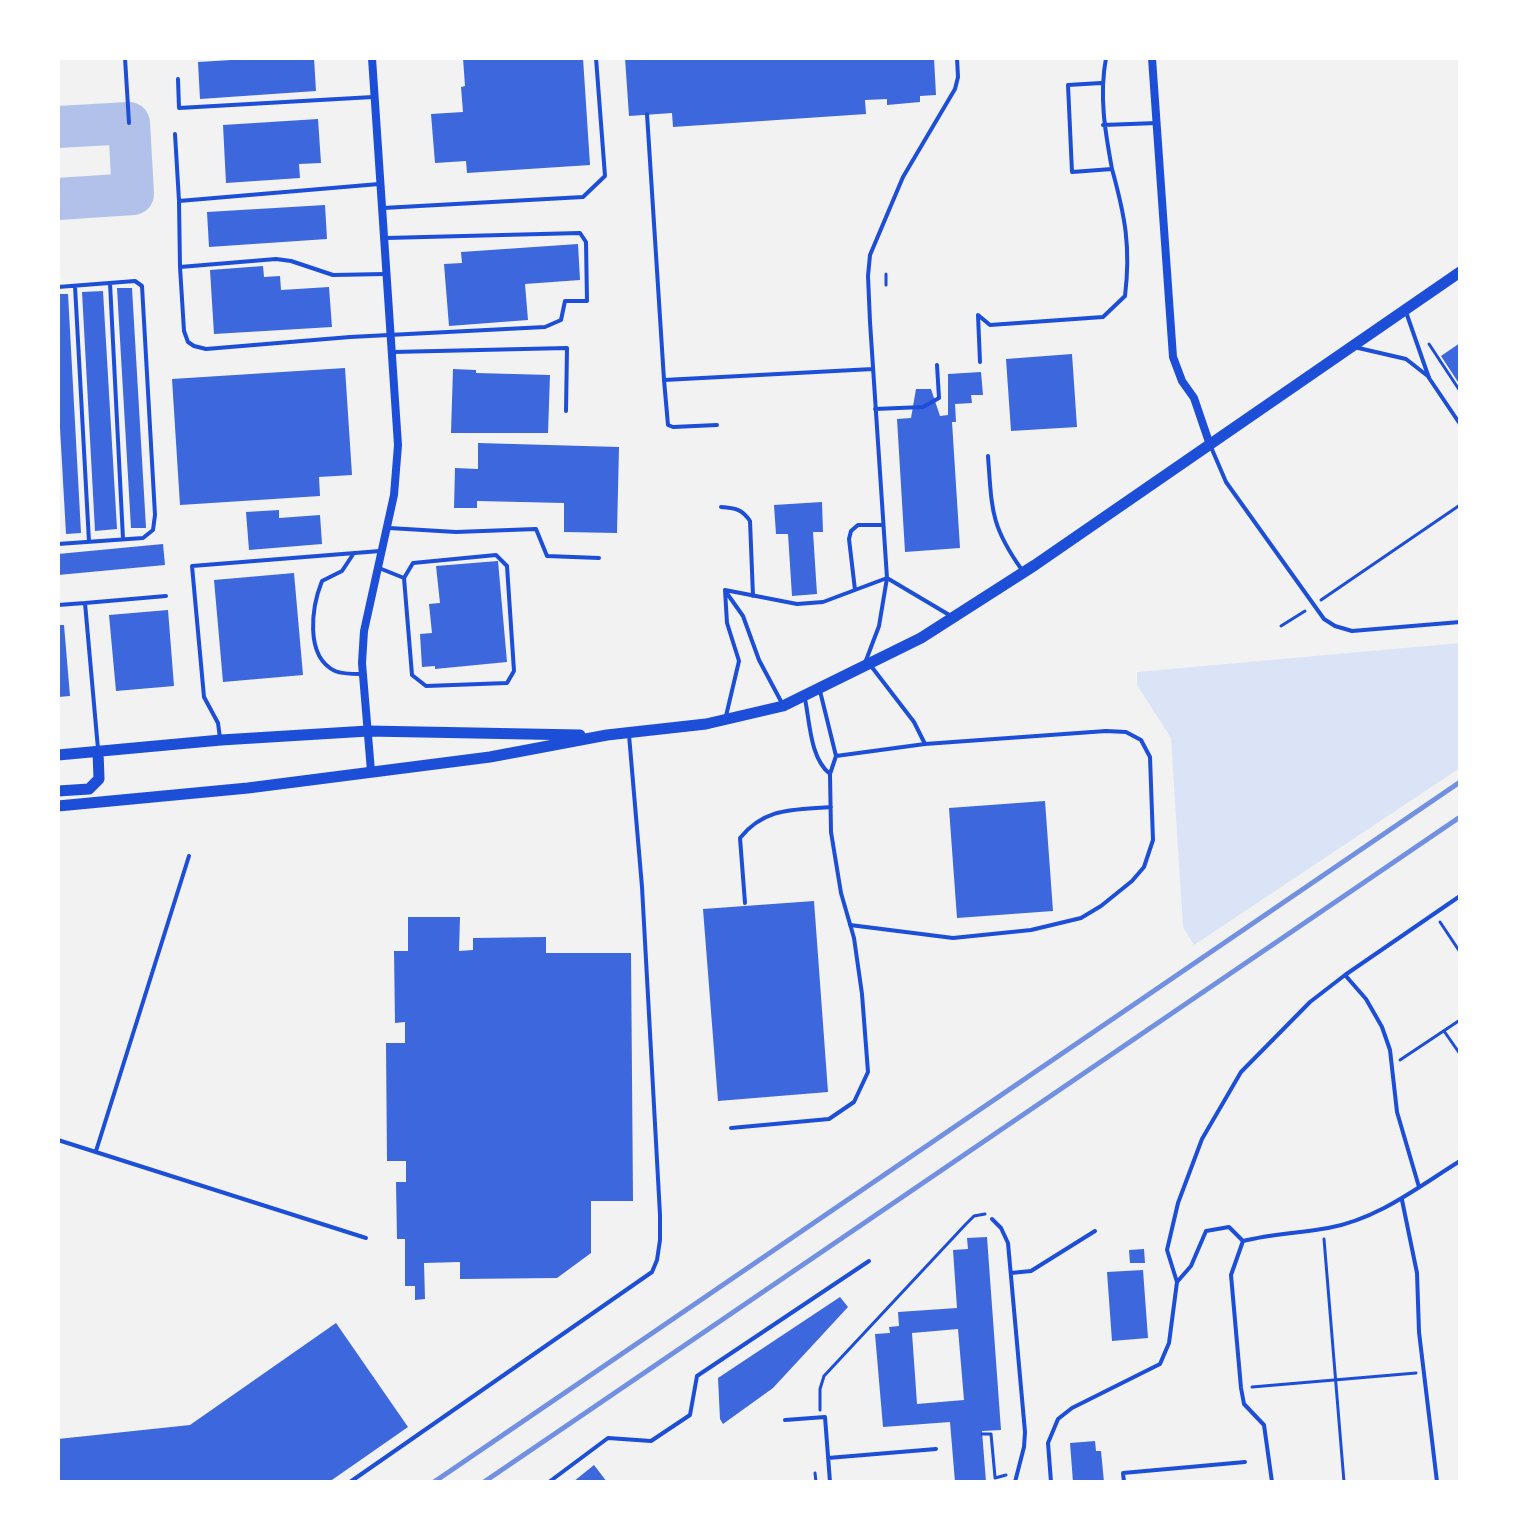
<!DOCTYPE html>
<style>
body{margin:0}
#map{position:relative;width:1518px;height:1540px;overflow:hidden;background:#f2f2f2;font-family:"Titillium Web",sans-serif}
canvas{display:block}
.frame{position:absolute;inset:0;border:60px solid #fff;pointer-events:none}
</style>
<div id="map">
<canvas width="1518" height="1540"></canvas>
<div class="frame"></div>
</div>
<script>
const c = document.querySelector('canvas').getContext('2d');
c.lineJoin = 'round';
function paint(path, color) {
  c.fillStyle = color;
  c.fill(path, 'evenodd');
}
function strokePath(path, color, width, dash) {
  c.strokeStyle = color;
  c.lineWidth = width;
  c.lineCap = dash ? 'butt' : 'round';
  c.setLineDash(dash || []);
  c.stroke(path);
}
paint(new Path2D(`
 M1460 643V768L1194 945 1183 927 1171 738 1137 685V672Z`), '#dbe4f7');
strokePath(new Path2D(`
 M58 127 129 123 133 194 58 199`), '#b2c1ea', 42);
paint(new Path2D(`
 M265 58H314L316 91 200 99 198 62Z
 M463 58H583L590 165 467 173 466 161 435 163 431 114 463 112 461 87 465 86Z
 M625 58H934L936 95 920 96V102L887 105V99L865 100 866 114 673 127 672 113 629 116Z
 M318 119 321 163 299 164 300 178 226 183 223 125Z
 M325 205 327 239 209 247 207 212Z
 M578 244 580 280 525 284 528 320 449 326 444 264 462 263 461 252Z
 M263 266 264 277 280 276 281 290 329 287 332 327 214 334 210 270Z
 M117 288H132L146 528H131Z
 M103 291 117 529 95 531 82 292Z
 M58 294H68L81 533 66 534 58 393Z
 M1460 343V385L1441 356Z
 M1072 354 1077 427 1011 431 1006 359Z
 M345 368 352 475 319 477 320 496 180 505 172 379Z
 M453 369 476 370V373L550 375 548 433H451Z
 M981 372 983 395H971L972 403 955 404 956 422H952L960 548 905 552 897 419 911 418 916 389H931L940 416 948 415V374Z
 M478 443 619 447 617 533 564 532V503L477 501V508H454L455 468 478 469Z
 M822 502 823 532H813L817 594 792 596 788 534H776L774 505Z
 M279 510V518L320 515 322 544 249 550 246 512Z
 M163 544 165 565 58 575V554Z
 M498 561 507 662 435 669V666L422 667 420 634 432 633 429 604 440 603 436 566Z
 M294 573 303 675 223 682 214 580Z
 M168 610 174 686 116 691 109 615Z
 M58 625H64L70 696 58 697Z
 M1045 801 1053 911 957 918 949 808Z
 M814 901 828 1092 718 1101 703 909Z
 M408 917H460L459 951 473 950V938L546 937V953H631L633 1201H591V1253L557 1278 460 1279V1262L424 1263 425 1299 415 1300V1286H405V1239H397L396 1182H406V1161H387L386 1043H405V1022L395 1023 394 951H408Z
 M987 1237 1001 1430 982 1431 986 1482H955L950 1422 883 1427 875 1334 890 1333 889 1327 899 1326 898 1312 957 1308 953 1250 968 1249 967 1238ZM958 1329 964 1400 917 1404 912 1333Z
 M1144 1249 1145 1263H1130L1129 1250Z
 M1143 1270 1148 1338 1112 1341 1107 1272Z
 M840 1297 848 1307 773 1388 723 1424 720 1419 718 1378Z
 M336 1323 408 1427 329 1482H58V1439L190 1425Z
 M1095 1441 1096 1451H1101L1104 1482H1073L1070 1443Z
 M594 1465 607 1482H573Z`), '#3d67dc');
strokePath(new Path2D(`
 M886 274V285
 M1429 344 1460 391
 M1321 600 1460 505
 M1281 626 1305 611
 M1440 922 1460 952
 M1444 1031 1460 1054
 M1400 1060 1460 1020
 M1324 1239 1344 1482
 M1252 1387 1416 1373
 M820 1410V1389L824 1376 965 1225 974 1216 985 1214
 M982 1434H991L995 1477
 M815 1473 816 1482
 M995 1478 1006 1475`), '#1d4ed8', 3);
strokePath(new Path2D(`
 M125 58 129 123
 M178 79 179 108 373 97
 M1101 83 1068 85 1072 172 1112 169C1105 131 1099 96 1106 58
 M647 114 664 380 873 369
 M1103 125 1157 123
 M175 134 179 201 379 184
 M179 202 180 267
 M383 208 583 197 605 176 596 58
 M385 274 333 275 291 261 276 259 180 267 184 331 188 342 194 346 206 349 350 337 545 327 561 320 565 301H587L586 242 580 233 386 238
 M110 283 123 539
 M75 286 89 542
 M58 287 135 281 142 286 155 515 153 530 143 538 58 544
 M1406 312 1429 378 1460 424
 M978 315 990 325 1103 317 1125 296C1131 247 1125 216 1112 169
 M978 315 980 362
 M1354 347 1406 359 1429 377
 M393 352 567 348 566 411
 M664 380 668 425 673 427 717 425
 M875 409 923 407 939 398 937 365
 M1211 447 1226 482 1324 619 1335 626 1352 631 1460 622
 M988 456C992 509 990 525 1022 570
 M721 507C735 508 742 509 750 521L753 596
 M389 528 456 532 536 529 547 556 599 558
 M354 553 342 571 322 581C312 606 304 656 335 671 342 674 353 674 361 674
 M379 568 404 578 412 675 426 686 507 683 514 671 507 566 496 555 413 563 404 578
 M725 590 797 604 823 602 887 578 870 322 868 276 870 255 903 177 955 89 958 77 957 58
 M725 590 727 623 739 661 726 716
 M855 590 849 539 851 531 858 525H883
 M726 592 743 616 759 660 783 705
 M85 603 166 596
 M58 605 85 603 98 749
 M865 663 879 626 887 578 951 616
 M805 699C810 723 810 758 830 774L836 756 820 691
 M220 738 218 723 204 697 192 566 380 551
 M836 756 925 744 914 722 871 666
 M745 903 740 838C765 807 794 810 831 807
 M850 925 953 938 1031 930 1081 918 1101 906 1132 881 1144 867 1153 840 1150 757 1141 740 1126 732 1106 731 925 744
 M731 1128 829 1119 854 1102 868 1072 862 994 854 938 841 893 831 832 830 774
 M58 1140 366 1238
 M96 1151 189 856
 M1419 1187 1397 1112 1390 1050 1382 1027 1366 999 1345 975 1460 896
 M1402 1200 1417 1273 1419 1332 1437 1482
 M992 1219 1001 1228 1008 1243 1025 1432 1024 1447 1015 1482
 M1243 1241 1231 1275 1241 1388 1244 1404 1264 1425 1272 1482
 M1011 1273 1031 1271 1095 1231
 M1177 1282 1167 1250 1178 1203 1202 1139 1241 1072 1310 1002 1345 975
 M785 1420 825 1417 830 1482
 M828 1458 936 1449
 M350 1482 652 1272 657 1260 660 1240V1215L642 887 629 735
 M549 1482 608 1438 651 1441 690 1415 697 1376 869 1261
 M1051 1482 1048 1443 1058 1419 1072 1408 1160 1364 1169 1343 1177 1282 1191 1266 1206 1231 1229 1227 1243 1241C1271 1234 1300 1233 1328 1228 1378 1219 1418 1187 1460 1161
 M1124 1482 1123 1473 1245 1462`), '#1d4ed8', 4);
strokePath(new Path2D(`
 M1152 58 1173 357 1182 381 1194 398 1210 445
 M371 771 362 663 364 631 394 495 398 445 372 58`), '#1d4ed8', 8);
strokePath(new Path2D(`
 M58 755 221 740 368 731 580 735
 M58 791 89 789 99 779 98 751
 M58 806 248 788 490 757 607 735 706 724 783 706 921 638 1035 565 1460 272`), '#1d4ed8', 11);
strokePath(new Path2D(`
 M434 1482 1460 782
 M484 1482 1460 817`), '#7290e2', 5);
</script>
